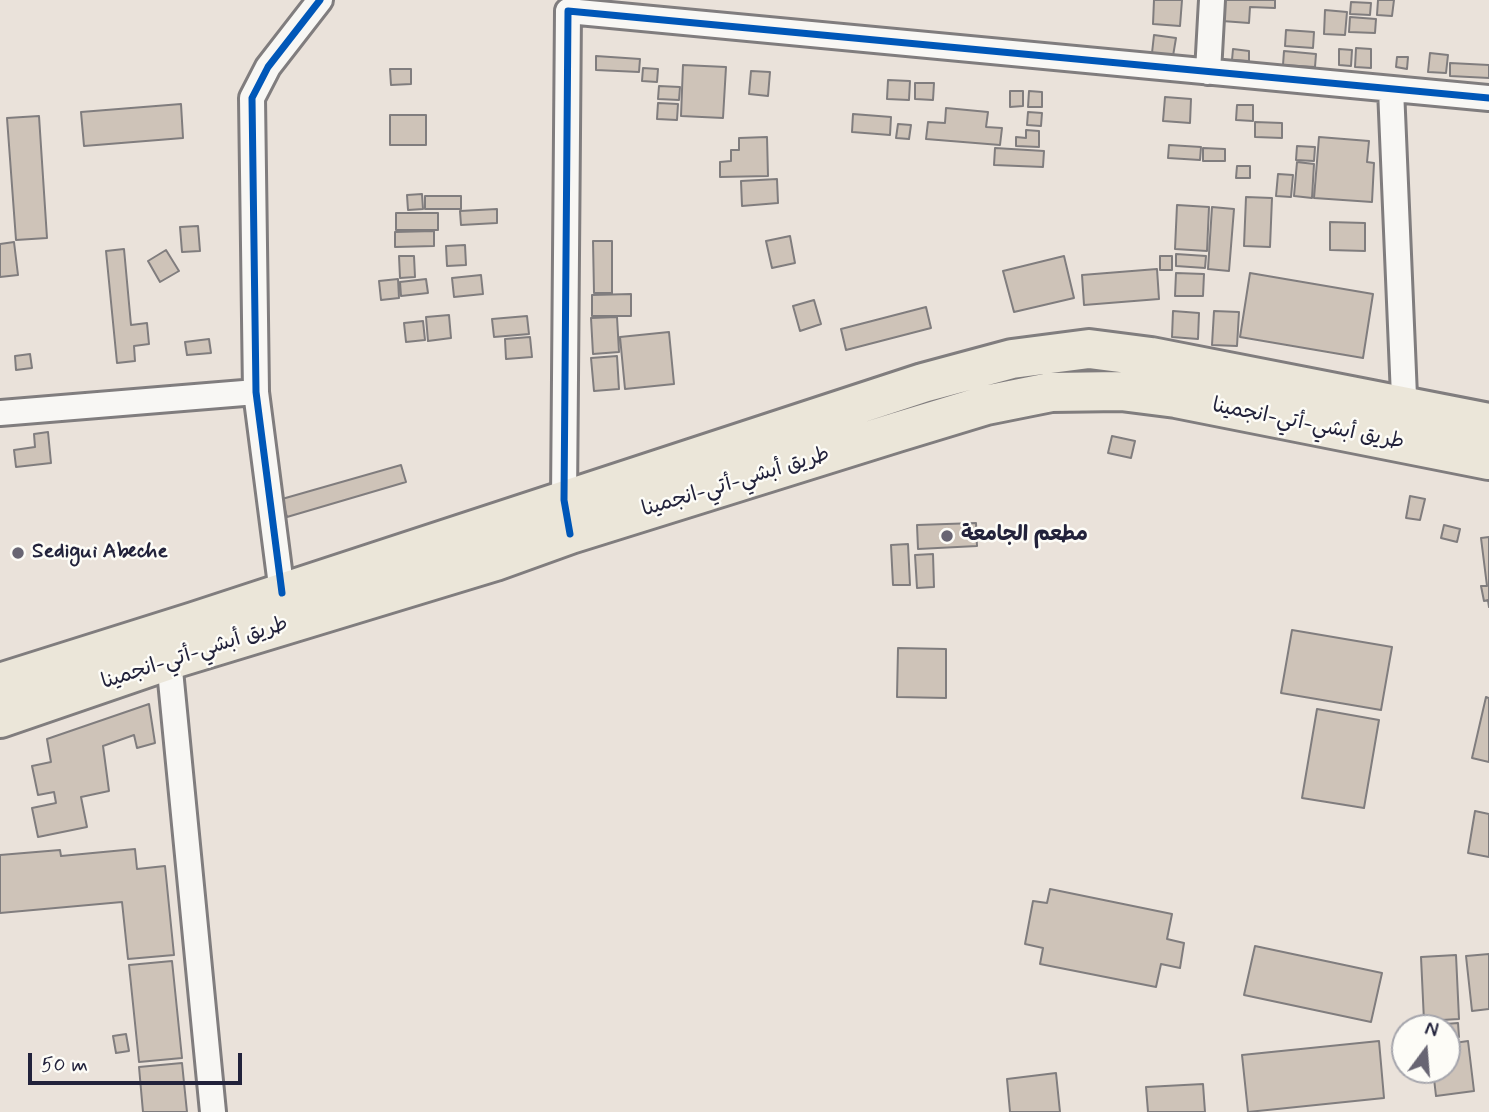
<!DOCTYPE html>
<meta charset="utf-8">
<style>
body{margin:0}
#map{position:relative;width:1489px;height:1112px;overflow:hidden;background:#eae2da;font-family:Mynerve,sans-serif}
canvas{display:block}
.north{position:absolute;left:1391px;top:1014px;width:70px;height:70px;box-sizing:border-box;background:#fdfcf7;border:2px solid #a5a5ac;border-radius:50%;rotate:16deg;font-size:19px;font-weight:700;line-height:28px;text-align:center;color:#22223b}
.north::after{content:'';display:block;margin:auto;width:24px;height:32px;background:#686573;clip-path:polygon(50% 0,100% 100%,50% 72%,0 100%)}
.scale{position:absolute;left:28px;top:1053px;width:214px;height:32px;box-sizing:border-box;border:4px solid #22223b;border-top:0;padding-left:9px;font-size:21px;line-height:24px;white-space:nowrap;color:#22223b;-webkit-text-stroke:5px #fdfcf7;paint-order:stroke}
</style>
<div id="map">
<canvas width="1489" height="1112"></canvas>
<div class="north">N</div>
<div class="scale">50 m</div>
</div>
<script>
const c = document.querySelector('canvas').getContext('2d');
c.lineJoin = 'round';
function paint(path, color) {
  c.fillStyle = color;
  c.fill(path, 'evenodd');
}
function strokePath(path, color, width, dash) {
  c.strokeStyle = color;
  c.lineWidth = width;
  c.lineCap = dash ? 'butt' : 'round';
  c.setLineDash(dash || []);
  c.stroke(path);
}
function drawText(font, color, halo, rows, align = 'center') {
  c.font = font + ' Mynerve,"Playpen Sans Arabic",sans-serif';
  c.lineWidth = 5;
  c.setLineDash([]);
  c.textBaseline = 'middle';
  c.strokeStyle = halo;
  c.fillStyle = color;
  for (const [text, x, y, turn = 0] of rows) {
    c.save();
    c.translate(x, y);
    c.rotate((+turn || 0) * Math.PI / 180);
    c.textAlign = isNaN(turn) ? turn : align;
    if (halo) c.strokeText(text, 0, 0);
    c.fillText(text, 0, 0);
    c.restore();
  }
}
const building = new Path2D(`
 M1154 0H1182L1180 26 1153 24Z
 M1223 0H1275V8L1250 7 1249 23 1222 21Z
 M1378 0H1394L1392 16 1377 15Z
 M1351 2 1371 3 1370 15 1350 14Z
 M1325 10 1347 12 1345 35 1324 34Z
 M1350 17 1376 19 1375 33 1349 32Z
 M1286 30 1314 32 1313 48 1285 46Z
 M1154 35 1176 38 1173 56 1152 53Z
 M1356 48 1371 49V68L1355 67Z
 M1233 49 1249 51V61L1232 60Z
 M1339 49 1352 50 1351 66 1339 65Z
 M1284 51 1316 54 1315 67 1283 65Z
 M1430 53 1448 55 1446 73 1428 72Z
 M596 56 640 59 639 72 596 70Z
 M1397 57H1408L1407 69 1396 67Z
 M1450 63 1489 65V78L1450 76Z
 M683 65 726 67 723 118 681 116Z
 M643 68 658 69 657 82 642 81Z
 M390 69H411V84L391 85Z
 M751 71 770 72 768 96 749 94Z
 M888 80 910 81 909 100 887 99Z
 M915 83H934L933 100 915 99Z
 M659 86 680 87 679 100 658 99Z
 M1010 91H1023V106L1010 107Z
 M1029 91 1042 92V107H1028Z
 M1165 97 1191 99 1190 123 1163 121Z
 M658 103 678 104 677 120 657 119Z
 M181 104 183 138 84 146 81 112Z
 M1237 105H1253V121L1236 120Z
 M946 108 988 112 986 127 1002 128 1000 145 926 139 928 122 945 123Z
 M1028 112 1042 113 1041 126 1027 125Z
 M853 114 891 117 890 135 852 132Z
 M390 115H426V145H390Z
 M39 116 47 238 16 240 7 118Z
 M1255 122 1282 123V138L1255 137Z
 M898 124 911 125 909 139 896 138Z
 M1026 130 1039 131V147L1016 146V137L1026 138Z
 M767 137 768 176 720 177V162L731 161V150H739V138Z
 M1319 137 1369 141 1367 162 1374 163 1372 202 1314 198Z
 M1169 145 1201 147 1200 160 1168 158Z
 M1297 146 1315 147 1314 161 1296 160Z
 M995 148 1044 151 1043 167 994 165Z
 M1203 148 1225 149V161H1203Z
 M1297 162 1314 164 1312 198 1294 196Z
 M1237 166H1250V178H1236Z
 M1278 174 1293 175 1291 197 1276 196Z
 M777 179 778 203 742 206 741 181Z
 M422 194 423 209 408 210 407 195Z
 M425 196H461V209H425Z
 M1246 197 1272 198 1270 247 1244 246Z
 M1177 205 1209 207 1207 251 1175 249Z
 M1212 207 1234 209 1229 271 1208 269Z
 M497 209V223L461 225 460 211Z
 M396 213H438V230H396Z
 M1330 222 1365 223V251L1330 250Z
 M198 226 200 251 182 252 180 227Z
 M434 231V246L395 247V232Z
 M790 236 795 263 772 268 766 241Z
 M593 241H612V293H594Z
 M14 242 18 275 0 277V244Z
 M465 245 466 265 447 266 446 246Z
 M124 249 131 325 147 323 149 344 134 346 135 361 117 363 106 251Z
 M166 250 179 271 160 282 148 261Z
 M1176 254 1206 256 1205 268 1176 266Z
 M399 256H414L415 277 400 278Z
 M1064 256 1074 298 1014 312 1003 271Z
 M1160 256H1172V270H1160Z
 M1157 269 1159 299 1084 305 1082 275Z
 M1176 273 1204 274 1203 296H1175Z
 M1250 273 1373 294 1363 358 1240 337Z
 M481 275 483 294 454 297 452 278Z
 M398 279 399 298 381 300 379 281Z
 M426 279 428 293 401 296 400 282Z
 M631 294V316H592V295Z
 M814 300 821 324 800 331 793 306Z
 M926 307 931 328 846 350 841 329Z
 M1173 311 1199 313 1198 339 1172 337Z
 M1214 311 1239 312 1237 346 1212 345Z
 M449 315 451 338 428 341 426 317Z
 M527 316 529 334 494 337 492 319Z
 M617 317 619 352 593 354 591 318Z
 M423 321 425 340 406 342 404 323Z
 M669 332 674 384 625 389 620 337Z
 M530 337 532 357 506 359 505 339Z
 M209 339 211 353 187 355 185 342Z
 M30 354 32 368 16 370 15 356Z
 M617 356 619 389 594 391 591 358Z
 M48 432 51 463 16 467 14 450 35 447 34 434Z
 M1112 436 1135 441 1131 458 1108 453Z
 M401 465 406 482 287 517 282 499Z
 M1410 496 1425 499 1420 520 1406 518Z
 M976 523 977 546 918 549 917 525Z
 M1444 525 1460 529 1457 542 1441 538Z
 M1489 537V607L1488 600 1484 601 1481 586H1487L1481 538Z
 M908 544 910 585H893L891 545Z
 M933 554 934 587 917 588 915 555Z
 M1292 630 1392 647 1381 710 1281 693Z
 M898 648 946 649V698L897 697Z
 M1486 697 1489 698V762L1472 758Z
 M149 704 155 743 137 748 134 735 103 746 109 791 81 797 87 827 38 837 32 808 56 803 54 792 38 795 32 766 51 762 47 739Z
 M1317 709 1379 720 1364 808 1302 798Z
 M1475 811 1489 814V857L1468 853Z
 M135 849 137 869 165 866 174 955 128 959 122 902 0 913V855L60 850 61 856Z
 M1050 889 1172 914 1167 939 1184 943 1180 968 1161 964 1156 987 1040 964 1043 948 1025 944 1033 901 1047 903Z
 M1255 946 1382 973 1371 1022 1244 995Z
 M1489 954V1009L1472 1011 1466 956Z
 M1456 955 1459 1019 1424 1021 1421 957Z
 M172 961 182 1058 139 1062 129 965Z
 M1458 1023 1459 1037 1447 1038V1028H1433V1025Z
 M126 1034 129 1051 116 1053 113 1036Z
 M1379 1041 1384 1098 1248 1112 1242 1055Z
 M1468 1041 1474 1091 1436 1096 1433 1070H1447V1044Z
 M182 1063 187 1112H143L139 1067Z
 M1056 1073 1060 1112H1010L1007 1079Z
 M1203 1084 1205 1112H1148L1146 1087Z`);
paint(building, '#cec3b8');
strokePath(building, '#807d7e', 2);
const minor = new Path2D(`
 M1208 72 1212 0
 M1391 89 1405 420
 M0 413 256 392
 M566 513 564 500 568 11 1489 98
 M282 593 256 392 252 98 268 67 320 0
 M169 660 213 1112`);
const trunk = new Path2D(`
 M0 683 194 622 923 383 1012 359 1089 349 1151 357 1489 423
 M0 718 169 660 495 561 570 534 897 432 986 405 1051 392 1121 391 1176 398 1489 460`);
strokePath(minor, '#807d7e', 30);
strokePath(trunk, '#807d7e', 44);
strokePath(minor, '#f8f7f4', 24);
strokePath(trunk, '#ebe6d9', 38);
strokePath(new Path2D(`
 M570 534 564 500 568 11 1489 98
 M282 593 256 392 252 98 268 67 320 0`), '#0057b8', 7);
for (const [x, y, r, color] of [
 [947,536,7,"#686573"],
 [18,553,7,"#686573"]
]) {
  const dot = new Path2D();
  dot.arc(x, y, r, 0, 2 * Math.PI);
  c.fillStyle = color;
  c.fill(dot);
  strokePath(dot, '#fdfcf7', 2.5);
}
drawText('21px', '#22223b', '#fdfcf7', [
 ["طريق أبشي-أتي-انجمينا",1308,425,11],
 ["طريق أبشي-أتي-انجمينا",736,483,-17],
 ["طريق أبشي-أتي-انجمينا",195,654,-18]
]);
drawText('bold 21px', '#22223b', '#fdfcf7', [
 ["مطعم الجامعة",961,536],
 ["Sedigui Abeche",32,553]
], 'left');
</script>
